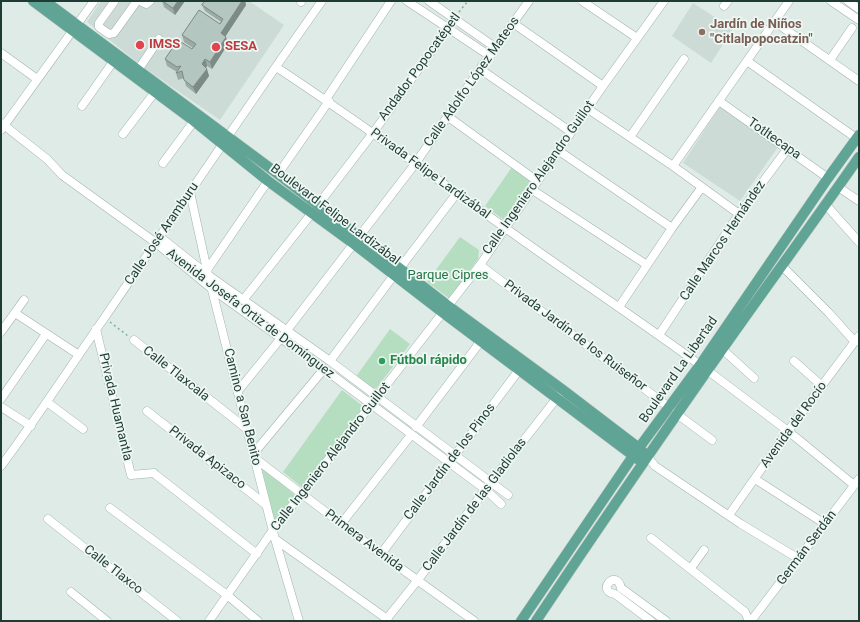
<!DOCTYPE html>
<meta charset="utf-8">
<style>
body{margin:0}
#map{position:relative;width:860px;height:622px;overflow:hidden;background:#deebe6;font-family:Roboto,sans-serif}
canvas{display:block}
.frame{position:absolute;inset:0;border:2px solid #1e3c35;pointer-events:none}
</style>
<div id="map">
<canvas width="860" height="622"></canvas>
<div class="frame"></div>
</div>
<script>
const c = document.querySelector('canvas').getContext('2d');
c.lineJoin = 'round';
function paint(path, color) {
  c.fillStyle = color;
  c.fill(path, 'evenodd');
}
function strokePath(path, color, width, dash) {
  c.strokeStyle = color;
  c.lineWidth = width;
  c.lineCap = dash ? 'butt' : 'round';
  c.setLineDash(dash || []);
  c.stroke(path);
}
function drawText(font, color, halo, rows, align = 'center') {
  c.font = font + ' Roboto,sans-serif';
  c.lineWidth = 3.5;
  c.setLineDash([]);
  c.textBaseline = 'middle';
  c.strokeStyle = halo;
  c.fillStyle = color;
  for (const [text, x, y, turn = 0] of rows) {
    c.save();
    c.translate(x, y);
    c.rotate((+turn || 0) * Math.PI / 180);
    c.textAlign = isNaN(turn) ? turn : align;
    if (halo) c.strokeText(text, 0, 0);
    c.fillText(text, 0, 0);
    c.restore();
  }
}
paint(new Path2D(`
 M101 1H194L189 9 194 1H249L284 25 220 120 146 69 87 22Z
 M693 3 733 29 711 63 672 36Z
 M721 105 778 147 740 201 683 163Z`), '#ccdbd5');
paint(new Path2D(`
 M512 167 532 180 504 220 485 206Z
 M460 237 479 250 478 259 450 299 427 282Z
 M390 329 410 344 373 393 355 378Z
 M342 390 364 407 303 488 283 472Z
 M261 465 296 496 275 524Z`), '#b5dec1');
const minor = new Path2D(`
 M140 1 146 4 150 1
 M407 1 490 56
 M429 1 496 48
 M582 1 637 38
 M831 1 859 20
 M848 1 859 9
 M114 2 99 23V27L109 34 114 33 137 1
 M301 2V1
 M724 6 728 1
 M775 22 859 81
 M513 23 603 86
 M1 53 37 79
 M830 60 852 28
 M747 61 856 138
 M276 67C354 118 428 173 504 227 569 274 636 318 700 365
 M480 69 571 132
 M138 70 159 39
 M326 99 391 1
 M719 101 828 178
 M82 106 113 62
 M588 109 673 166 739 214
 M447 116 537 181
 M1 123 47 159 62 175 156 243 212 289 324 369 486 490 501 504
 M1 130 94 1
 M123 134 155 92
 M630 137 684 59
 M559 151 672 228
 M163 163 194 121
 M673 166 789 1
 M278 174 329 101
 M838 187 859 201
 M531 189 647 265
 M190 192 207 270 247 429 275 539 299 621
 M318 205 373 133 455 18
 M826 205 859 242
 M160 237 208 275 330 361 508 495
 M480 265 670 408
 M782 266 829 313 855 342
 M400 268 457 193
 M207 270 268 181
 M244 299 312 213
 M619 307 672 228 702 187
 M15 313 79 355
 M96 329 131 475 154 473 156 475 257 554
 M1 332 24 300
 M659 335 739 214 788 148
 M134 340 247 429
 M722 349 754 378
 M330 361 394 275
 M794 361 822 386
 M707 370 788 431 854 485
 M238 391 281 338 415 164 480 69 529 1
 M1 399 46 334
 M47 402 83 429
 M1 407 31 426
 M147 411 266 505
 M677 414 712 440
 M416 427 481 341
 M254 453 324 369
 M647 456 655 466 741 524 799 559
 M256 459 381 554 474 621
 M1 466C37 418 70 367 105 317 177 212 248 105 322 1
 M755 479 825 524
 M110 508 227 595 258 621
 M729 515 788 431 859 336
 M48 519 177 621
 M341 524 411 435
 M651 538 745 612 749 621
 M275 539 387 619 388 621
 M381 554 519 370
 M691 568 704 550
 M621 588C617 568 595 591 615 594L651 621
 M621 588 666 621
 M71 592 107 621
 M209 621 273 530 480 265 603 86 664 1
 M385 621 417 581 491 482 560 394
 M751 621 859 479`);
const major = new Path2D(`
 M33 1 194 121 268 181 354 244 442 312 643 463
 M45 1 278 174 447 305 563 390 639 448 647 456
 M521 621 633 456 700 365 828 178 859 135
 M536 621C592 537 649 454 707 371 757 299 809 229 859 157`);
strokePath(minor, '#a1b3ad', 9);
strokePath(major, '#c0c8c6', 11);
strokePath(new Path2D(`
 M459 12 468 1
 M110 322 128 336`), '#7cb1a2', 1.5, [2, 3]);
strokePath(minor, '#fff', 8);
strokePath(major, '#5fa494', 10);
paint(new Path2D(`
 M162 1H185L175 15 164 7Z
 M205 1H245L246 5 225 37 228 44 212 69 207 66 206 68 209 76 196 94 186 86 184 78 178 80 176 73 177 72 167 66 165 59 192 49 193 48 184 42 182 35 220 24 221 22 205 11 202 5Z`), '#9aaaa4');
paint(new Path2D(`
 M178 1H185L175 15 173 8Z
 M242 1H245L246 5 223 40 221 33Z
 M226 37 228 44 212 69 210 62Z
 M205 59 207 66 204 71 202 64Z
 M207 69 209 76 196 94 193 87Z`), '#7d8b86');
const building = new Path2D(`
 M163 1H178L173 8Z
 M205 1H242L221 33 226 37 210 62 205 59 202 64 207 69 193 87 184 80 182 71 176 73 181 66 177 67 165 59 178 40 192 49 196 44 182 35 199 10 220 24 223 19 202 5Z`);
paint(building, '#b3c6bf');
strokePath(building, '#7d8b86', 1);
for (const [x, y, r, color] of [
 [702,32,4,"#8d6e63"],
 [140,45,5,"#e0444e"],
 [216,47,5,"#e0444e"],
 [382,361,4,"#2e9e5b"]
]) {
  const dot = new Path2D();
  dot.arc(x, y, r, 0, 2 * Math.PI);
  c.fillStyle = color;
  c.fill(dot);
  strokePath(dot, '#eff7f3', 1.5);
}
drawText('bold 13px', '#785e54', '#eff7f3', [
 ["Jardín de Niños",710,25],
 ["\"Citlalpopocatzin\"",710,40]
], 'left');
drawText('bold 13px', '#be3a42', '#eff7f3', [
 ["IMSS",149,45],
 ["SESA",225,47]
], 'left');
drawText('13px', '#1e3c35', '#eff7f3', [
 ["Andador Popocatépetl",420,67,-54],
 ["Calle Adolfo López Mateos",472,82,-55],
 ["Totltecapa",774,139,35],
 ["Privada Felipe Lardizábal",430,174,36],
 ["Calle Ingeniero Alejandro Guillot",539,178,-55],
 ["Boulevard Felipe Lardizábal",335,215,37],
 ["Calle José Aramburu",162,234,-56],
 ["Calle Marcos Hernández",723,241,-56],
 ["Avenida Josefa Ortiz de Domínguez",250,314,37],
 ["Privada Jardín de los Ruiseñor",575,336,37],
 ["Boulevard La Libertad",679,370,-55],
 ["Calle Tlaxcala",176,374,38],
 ["Privada Huamantla",115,407,77],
 ["Camino a San Benito",242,407,76],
 ["Avenida del Rocío",794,425,-54],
 ["Calle Ingeniero Alejandro Guillot",331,457,-52],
 ["Privada Apizaco",207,458,38],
 ["Calle Jardín de los Pinos",450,462,-53],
 ["Calle Jardín de las Gladiolas",475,505,-53],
 ["Primera Avenida",364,541,37],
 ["Germán Serdán",807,548,-53],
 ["Calle Tlaxco",113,570,38]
]);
drawText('13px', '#267547', '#eff7f3', [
 ["Parque Cipres",448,276]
]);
drawText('bold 13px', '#27864d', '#eff7f3', [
 ["Fútbol rápido",390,361]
], 'left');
</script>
